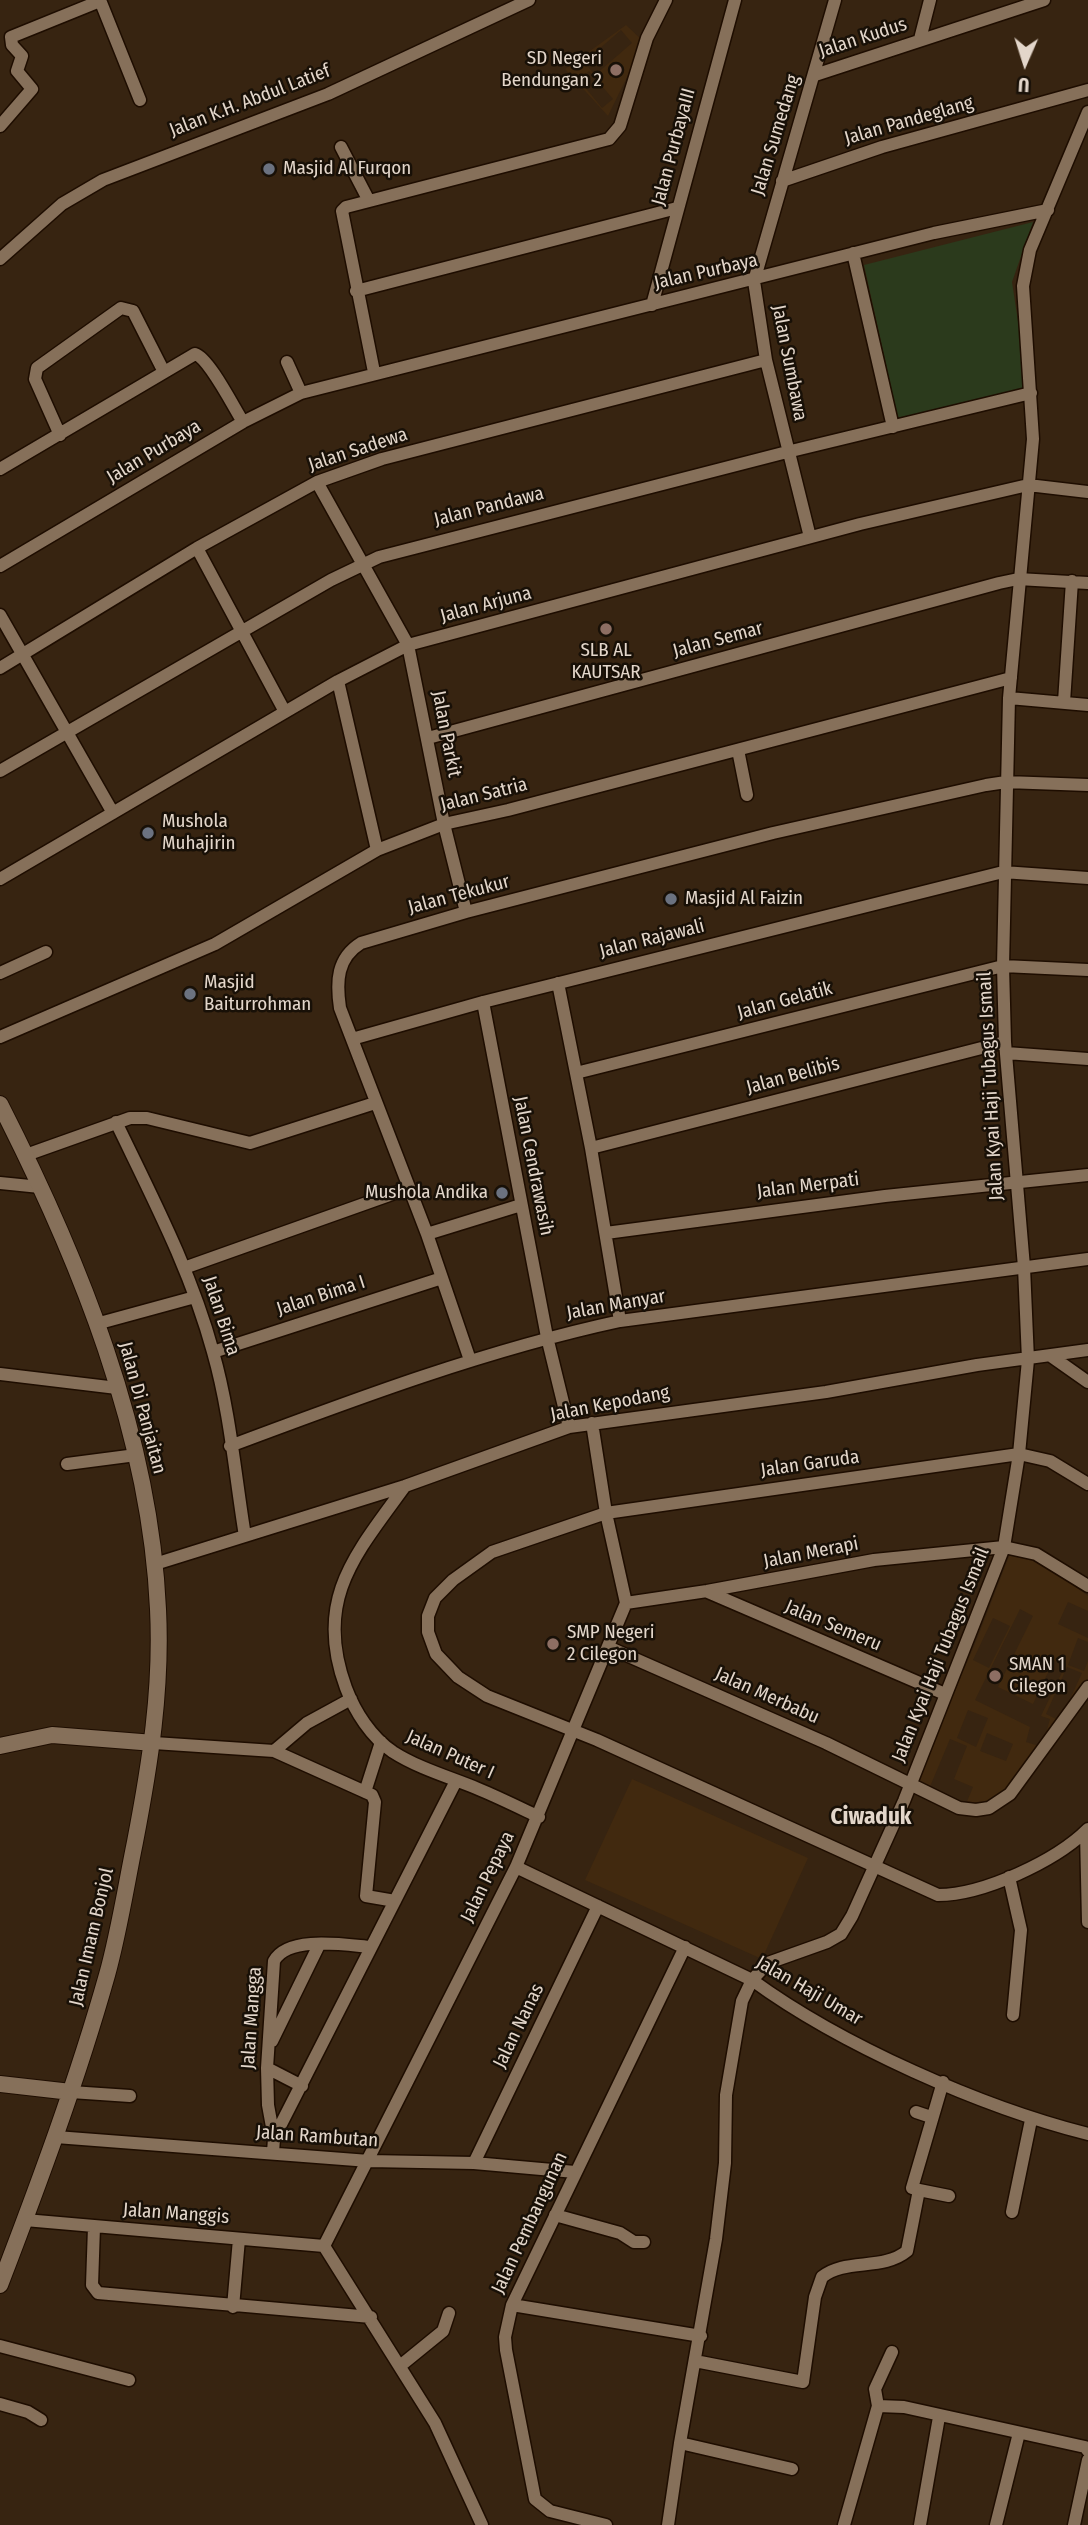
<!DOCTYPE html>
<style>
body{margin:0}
#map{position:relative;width:1088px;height:2525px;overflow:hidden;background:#372411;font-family:"Fira Sans Condensed",sans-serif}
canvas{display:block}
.north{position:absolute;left:990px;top:28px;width:70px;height:70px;-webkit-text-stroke:5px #181007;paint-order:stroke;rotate:183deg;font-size:19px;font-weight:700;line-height:28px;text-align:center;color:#e3d6ca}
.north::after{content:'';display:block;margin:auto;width:24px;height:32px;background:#e3d6ca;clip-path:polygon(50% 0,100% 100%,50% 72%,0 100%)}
</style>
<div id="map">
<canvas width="1088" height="2525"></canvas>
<div class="north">U</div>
</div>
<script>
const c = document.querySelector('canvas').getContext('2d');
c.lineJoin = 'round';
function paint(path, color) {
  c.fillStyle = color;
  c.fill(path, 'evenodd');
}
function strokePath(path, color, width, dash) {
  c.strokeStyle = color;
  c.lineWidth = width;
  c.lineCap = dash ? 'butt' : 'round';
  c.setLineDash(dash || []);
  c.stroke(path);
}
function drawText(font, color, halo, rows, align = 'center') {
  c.font = font + ' "Fira Sans Condensed",sans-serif';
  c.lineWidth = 5;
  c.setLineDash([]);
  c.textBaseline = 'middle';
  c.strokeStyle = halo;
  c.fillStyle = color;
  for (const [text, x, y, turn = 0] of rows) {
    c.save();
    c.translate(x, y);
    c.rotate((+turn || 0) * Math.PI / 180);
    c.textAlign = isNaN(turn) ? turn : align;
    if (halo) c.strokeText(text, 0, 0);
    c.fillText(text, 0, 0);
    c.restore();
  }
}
paint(new Path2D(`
 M626 25 644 42 608 116 565 69ZM621 30 632 43 595 75 584 62ZM589 71 613 99 602 108 579 80Z
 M1010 1554 1043 1563 1088 1596V1611L1068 1602 1058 1624 1088 1638V1642L1078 1638 1068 1665 1084 1671 1088 1661V1680L1016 1784 994 1802 977 1808 914 1784 975 1644ZM1020 1609 1033 1616 998 1687 1033 1704 1054 1660 1065 1666 1041 1716 1050 1719 1042 1747 1026 1742 1030 1727 975 1700ZM993 1618 1010 1626 989 1668 973 1660ZM1067 1667 1082 1673 1060 1721 1046 1714ZM968 1710 988 1718 976 1747 957 1738ZM987 1733 1013 1744 1006 1761 980 1751ZM950 1739 967 1746 954 1779 973 1787 966 1804 929 1789Z
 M632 1779 808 1858 762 1959 585 1880Z`), '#41290f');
paint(new Path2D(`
 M1033 222 1012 282 1028 387 898 419 864 265Z`), '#2b3a1c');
const minor = new Path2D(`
 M100 0 140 100
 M920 39 930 0
 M815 75 1044 0
 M0 126 32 89 17 71 22 56 12 45 11 37 100 1
 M341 147 369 201
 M782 181 882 147 1088 90
 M853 253 893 427
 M0 259 62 204 103 180 328 94 529 0
 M356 291 677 208
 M652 305 735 0
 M287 362 301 393
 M374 372 342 211 346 207 609 139 620 126 647 38 666 0
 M60 435 35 379 37 368 121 308 133 311 164 372
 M0 469 195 354C209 358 234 408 243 422
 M317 482 408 645 444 824 466 912
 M810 537 766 360 754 281 835 0
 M197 548 285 712
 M0 566 243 422 301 393 934 233 1048 210
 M0 615 113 813
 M0 668 197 548 317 482 382 459 766 360
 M338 681 377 850
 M1009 698 1088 705
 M1064 702 1072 581
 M428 738 999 583 1018 579 1088 583
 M738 750 747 795
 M0 771 331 580 379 557 787 452 1031 393
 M0 879 338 681 408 645 860 524 1028 485 1088 492
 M0 973 46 952
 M558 983 591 1148 620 1321
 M483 1002 547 1337 569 1427
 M0 1037 215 944 377 850 444 824 508 810 1011 678
 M352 1039 483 1002 1003 872 1088 878
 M1006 1053 1088 1059
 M576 1073 1003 966 1088 970
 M116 1122C152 1197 191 1271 213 1352 230 1411 235 1475 245 1536
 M591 1148 1005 1042
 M26 1155 130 1118H147L250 1143 375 1103
 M0 1183 40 1187
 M606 1233 885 1196 1088 1175
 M427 1234 521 1205
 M184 1268 409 1188
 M96 1324 195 1297
 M213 1352 442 1278
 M1051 1356 1088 1382
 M470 1360 427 1234 340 1008C336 981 337 958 361 943L466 912 773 833 986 785 1006 782 1088 785
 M0 1374 117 1388
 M592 1423 606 1513 626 1603
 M230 1446C358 1398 486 1350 620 1321L1088 1259
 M67 1464 136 1455
 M1088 1484 1050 1461 1019 1454 606 1513 492 1552 453 1580 435 1598 428 1616V1632L436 1654 458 1677 487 1696 597 1740 938 1895C983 1895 1056 1861 1088 1829
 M405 1486C356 1554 313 1599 346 1688 355 1712 371 1737 393 1752 418 1768 449 1777 476 1788 498 1797 518 1807 539 1817
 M155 1564 405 1486 569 1427 826 1392 977 1365 1088 1350
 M708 1592 945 1694
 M626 1603 707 1591 874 1560 1004 1547 1036 1554 1088 1586
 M608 1647 826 1743 959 1808 976 1810 989 1808 1010 1794 1088 1687
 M154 1743 274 1751 372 1795 375 1802 366 1896 395 1901
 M274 1751 307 1723 351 1699
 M365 1792 381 1742
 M1086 1832 1088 1922
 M516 1867 752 1980C841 2045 981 2107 1088 2134
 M1009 1877 1021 1930 1013 2015
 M272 2041 319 1945
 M267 2068 302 2086
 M71 2092 130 2096
 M916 2112 931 2117
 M56 2137 369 2161 474 2163 575 2172
 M274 2138 268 2105 267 2068 274 1961C288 1935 346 1945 371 1947
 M273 2153 274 2138 456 1781
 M474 2163 598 1906
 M919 2190 949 2196
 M1012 2212 1031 2120
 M555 2215 620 2233 634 2242H644
 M25 2220 324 2246
 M94 2227 92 2285 98 2293 371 2317
 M324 2246 516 1867 626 1603
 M324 2246 435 2423 482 2525
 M512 2305 701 2336
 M233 2307 239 2239
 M0 2346 129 2380
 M695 2361 803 2382 815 2297 822 2277C845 2258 883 2271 907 2251L919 2190 912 2188 943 2082
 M400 2366 443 2331 449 2313
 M0 2404 28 2412 41 2420
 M878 2406 904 2407 1085 2447 1088 2451
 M680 2443 792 2469
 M606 2525 550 2511 535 2499 506 2350 505 2337 512 2305 685 1947
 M668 2525 680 2443 716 2239 725 2163 726 2095 742 2001 752 1980 768 1963 827 1942 841 1934 852 1916 904 1801 1004 1547 1019 1454 1028 1360 1024 1267 1005 1042 1003 966 1009 698 1033 439 1023 286 1030 250 1088 112
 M844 2525 878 2406 875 2389 892 2352
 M920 2525 939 2417
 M996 2525 1019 2433
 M1074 2525 1088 2460`);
const tertiary = new Path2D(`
 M0 1104C79 1259 150 1433 158 1609 162 1689 150 1764 135 1842 126 1886 119 1932 107 1975 77 2081 39 2183 0 2285
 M0 1746 52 1735 154 1743
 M0 2084 71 2092`);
strokePath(minor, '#1e0d00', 15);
strokePath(tertiary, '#1e0d00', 18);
strokePath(minor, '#86705a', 12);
strokePath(tertiary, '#86705a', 16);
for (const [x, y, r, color] of [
 [616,70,7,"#8d6e63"],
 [269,169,7,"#6b7280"],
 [606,629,7,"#8d6e63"],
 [148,833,7,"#6b7280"],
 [671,899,7,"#6b7280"],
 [190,994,7,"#6b7280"],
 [502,1193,7,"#6b7280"],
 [553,1644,7,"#8d6e63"],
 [995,1676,7,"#8d6e63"]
]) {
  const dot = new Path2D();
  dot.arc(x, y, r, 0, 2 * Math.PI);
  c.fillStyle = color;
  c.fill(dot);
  strokePath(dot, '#181007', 2.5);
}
drawText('19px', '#e3d6ca', '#181007', [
 ["Jalan Kudus",863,38,-18],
 ["Jalan K.H. Abdul Latief",250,101,-21],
 ["Jalan Pandeglang",909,121,-16],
 ["Jalan Sumedang",776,135,-73],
 ["Jalan PurbayaIII",674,147,-75],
 ["Jalan Purbaya",706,272,-13],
 ["Jalan Sumbawa",789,363,79],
 ["Jalan Sadewa",358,450,-18],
 ["Jalan Purbaya",154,452,-31],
 ["Jalan Pandawa",489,507,-14],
 ["Jalan Arjuna",486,605,-15],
 ["Jalan Semar",718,640,-15],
 ["Jalan Parkit",446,734,79],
 ["Jalan Satria",484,795,-14],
 ["Jalan Tekukur",459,895,-15],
 ["Jalan Rajawali",652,939,-14],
 ["Jalan Gelatik",785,1001,-15],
 ["Jalan Belibis",793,1076,-15],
 ["Jalan Kyai Haji Tubagus Ismail",991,1086,-93],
 ["Jalan Cendrawasih",533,1166,79],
 ["Jalan Merpati",808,1186,-7],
 ["Jalan Bima I",321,1296,-18],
 ["Jalan Manyar",616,1305,-10],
 ["Jalan Bima",221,1316,72],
 ["Jalan Kepodang",610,1404,-11],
 ["Jalan Di Panjaitan",142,1408,75],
 ["Jalan Garuda",810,1464,-8],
 ["Jalan Merapi",811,1553,-11],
 ["Jalan Semeru",833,1626,23],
 ["Jalan Kyai Haji Tubagus Ismail",941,1655,-68],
 ["Jalan Merbabu",767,1696,24],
 ["Jalan Puter I",450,1755,24],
 ["Jalan Pepaya",488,1877,-64],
 ["Jalan Imam Bonjol",92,1937,-77],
 ["Jalan Haji Umar",809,1991,30],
 ["Jalan Mangga",252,2018,-86],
 ["Jalan Nanas",519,2026,-64],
 ["Jalan Rambutan",317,2137,4],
 ["Jalan Manggis",176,2214,4],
 ["Jalan Pembangunan",530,2223,-65]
]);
drawText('19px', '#e3d6ca', '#181007', [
 ["SD Negeri",602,59,"right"],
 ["Bendungan 2",602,81,"right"],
 ["Masjid Al Furqon",283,169],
 ["SLB AL",606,651,"center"],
 ["KAUTSAR",606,673,"center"],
 ["Mushola",162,822],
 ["Muhajirin",162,844],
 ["Masjid Al Faizin",685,899],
 ["Masjid",204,983],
 ["Baiturrohman",204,1005],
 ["Mushola Andika",488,1193,"right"],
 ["SMP Negeri",567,1633],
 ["2 Cilegon",567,1655],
 ["SMAN 1",1009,1665],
 ["Cilegon",1009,1687]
], 'left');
drawText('bold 23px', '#e3d6ca', '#181007', [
 ["Ciwaduk",871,1818]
]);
</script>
